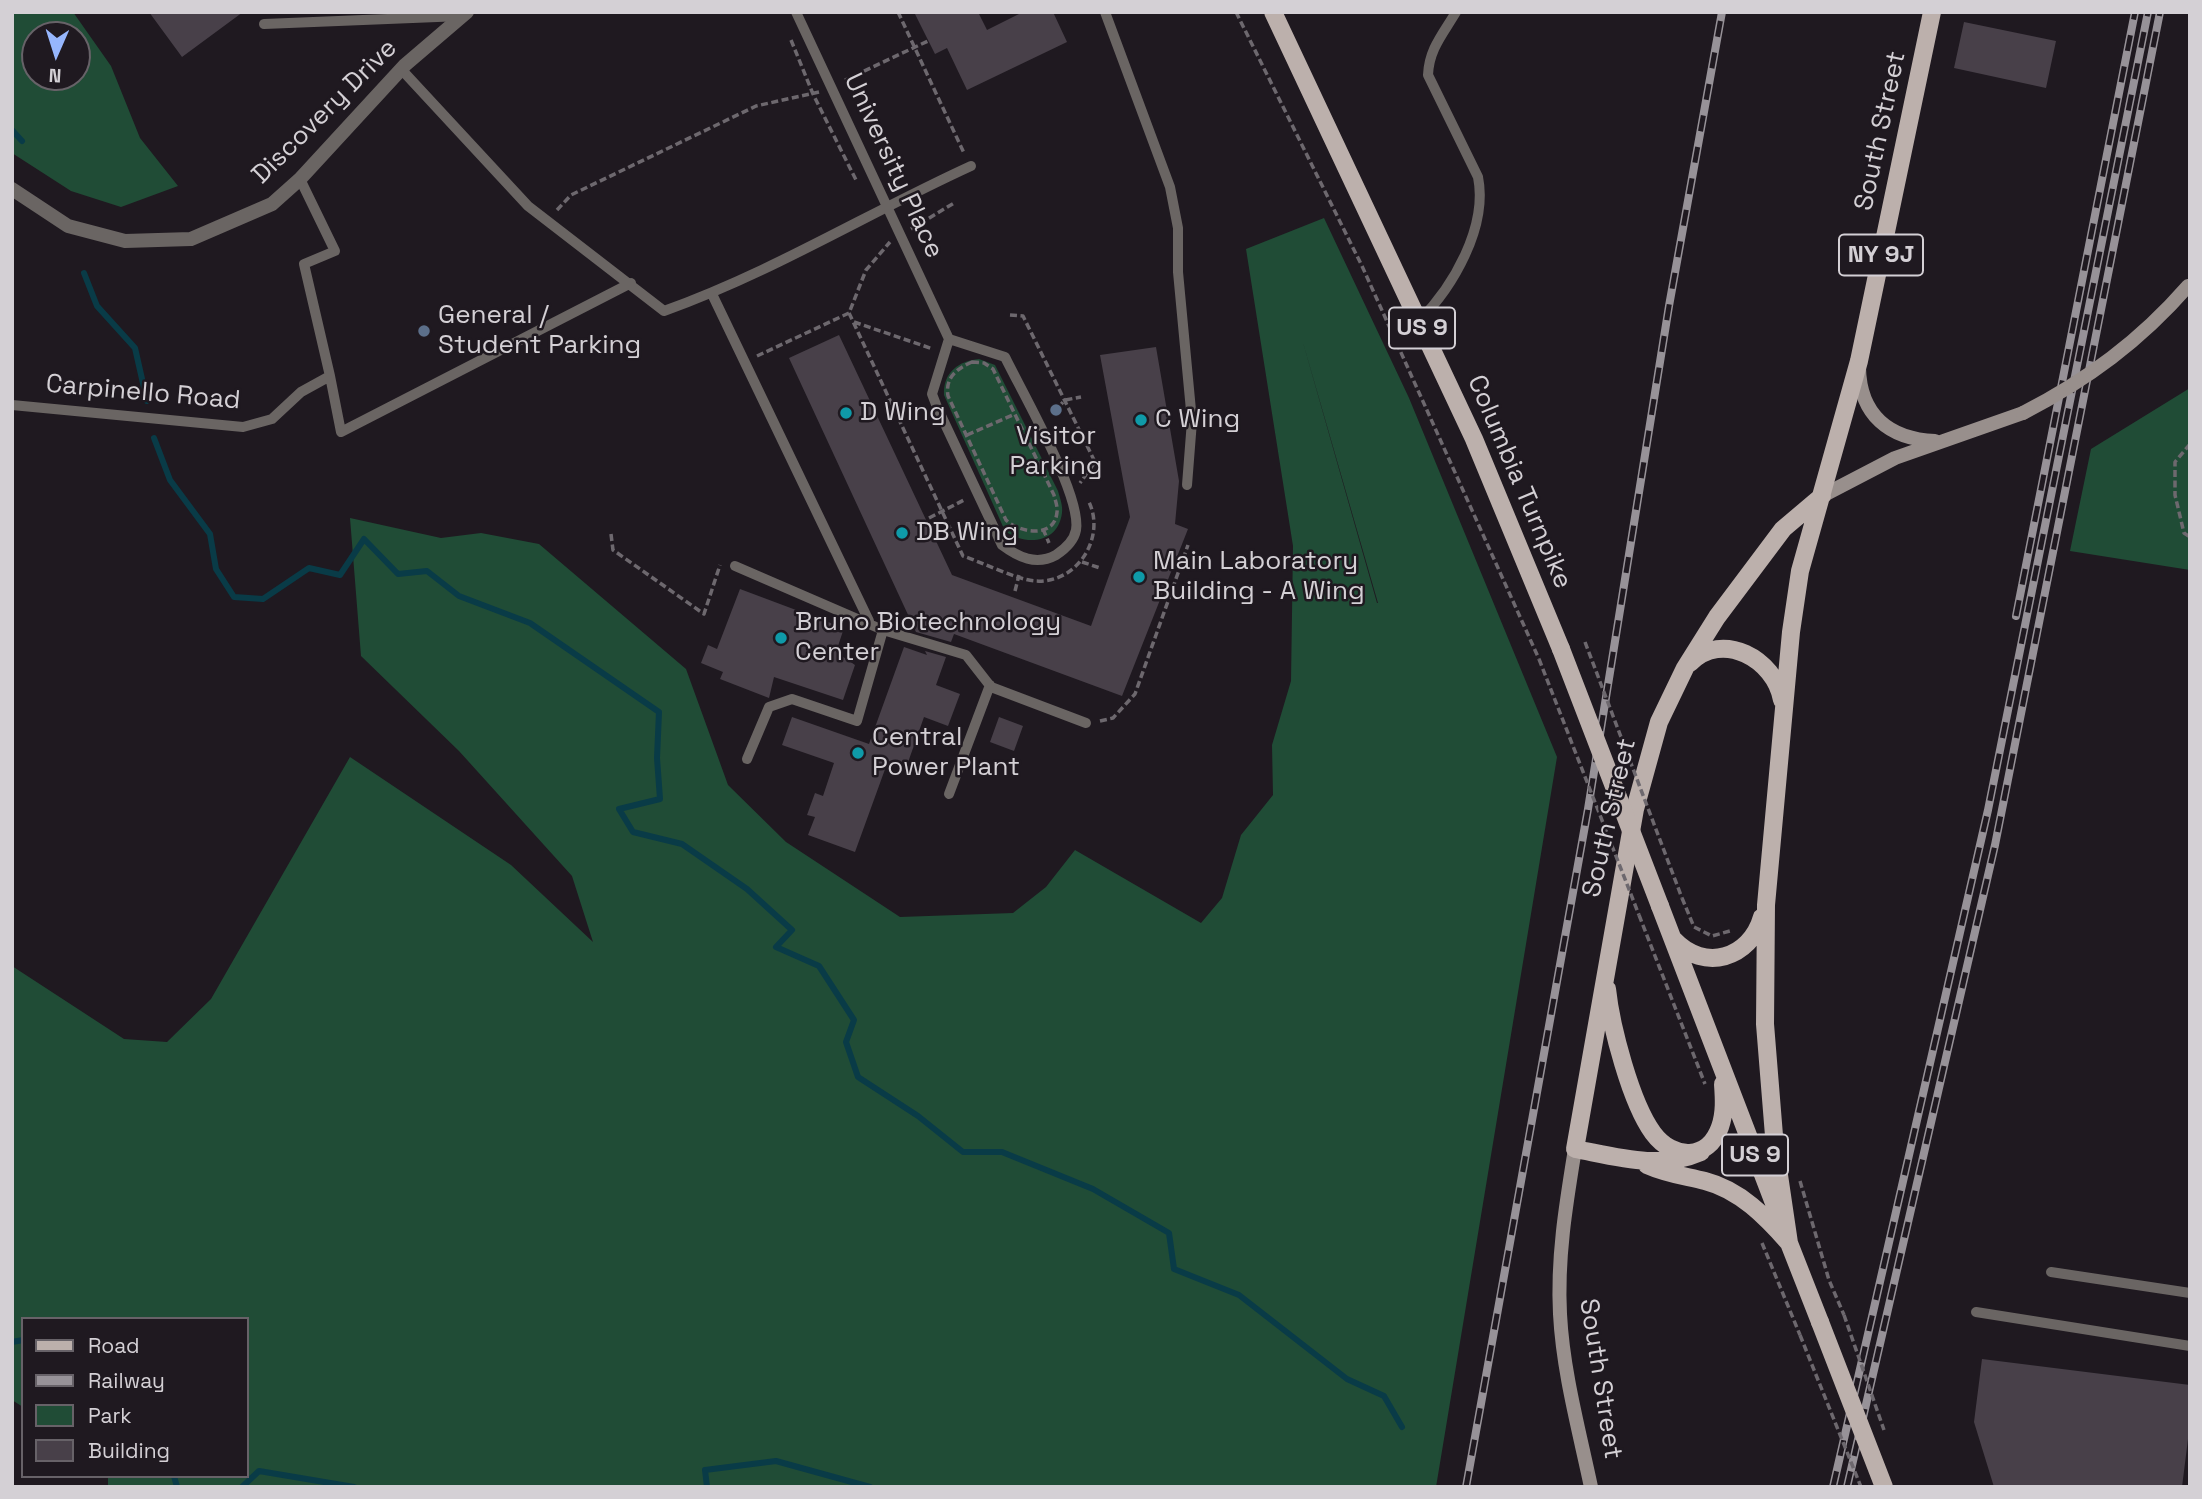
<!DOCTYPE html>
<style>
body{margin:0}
#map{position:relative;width:2202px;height:1499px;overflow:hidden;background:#1f1920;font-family:"Space Grotesk",sans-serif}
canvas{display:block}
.frame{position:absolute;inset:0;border:14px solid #d4d0d5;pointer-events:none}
.legend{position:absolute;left:21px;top:1317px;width:228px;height:161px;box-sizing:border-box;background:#1f1920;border:2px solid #676268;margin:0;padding:9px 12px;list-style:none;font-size:21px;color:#d4d0d5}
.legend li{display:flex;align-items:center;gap:14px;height:35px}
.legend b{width:35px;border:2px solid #676268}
.north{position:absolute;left:21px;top:21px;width:70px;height:70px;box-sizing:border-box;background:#1f1920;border:2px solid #676268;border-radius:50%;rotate:183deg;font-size:19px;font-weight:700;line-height:28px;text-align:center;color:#d4d0d5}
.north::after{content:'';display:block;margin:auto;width:24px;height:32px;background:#96b6fd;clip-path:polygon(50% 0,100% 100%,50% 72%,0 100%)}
</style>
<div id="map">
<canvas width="2202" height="1499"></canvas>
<div class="frame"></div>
<ul class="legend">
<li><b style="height:9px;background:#bcb0ac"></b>Road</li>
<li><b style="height:9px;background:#979298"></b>Railway</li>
<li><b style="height:19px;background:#204c36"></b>Park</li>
<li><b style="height:19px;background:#484049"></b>Building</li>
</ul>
<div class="north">N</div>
</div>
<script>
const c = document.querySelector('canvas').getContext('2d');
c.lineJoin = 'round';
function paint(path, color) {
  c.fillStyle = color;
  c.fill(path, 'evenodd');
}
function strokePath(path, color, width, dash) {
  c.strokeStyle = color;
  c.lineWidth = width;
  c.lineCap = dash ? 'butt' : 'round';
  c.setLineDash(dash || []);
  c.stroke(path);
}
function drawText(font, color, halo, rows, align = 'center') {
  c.font = font + ' "Space Grotesk",sans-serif';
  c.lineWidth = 5;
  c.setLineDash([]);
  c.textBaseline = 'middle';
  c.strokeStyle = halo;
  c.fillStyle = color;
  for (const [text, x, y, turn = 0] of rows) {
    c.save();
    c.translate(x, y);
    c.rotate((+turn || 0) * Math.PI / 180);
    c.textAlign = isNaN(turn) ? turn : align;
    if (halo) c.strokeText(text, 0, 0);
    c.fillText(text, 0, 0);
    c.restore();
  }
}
paint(new Path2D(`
 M12 12H73L111 66 140 138 178 186 121 207 71 191 12 153ZM35 35H77V77H35Z
 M1324 218 1409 398 1557 757 1436 1487H108V1476H247V1319H23V1407L12 1400V966L124 1039 167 1042 211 999 350 757 511 865 593 942 572 876 459 751 361 656 350 518 441 538 481 533 539 544 686 669 728 785 786 842 900 917 1013 913 1046 887 1075 850 1201 923 1222 898 1241 835 1273 795 1272 745 1291 681 1293 546 1246 249ZM1302 339 1378 603H1377Z
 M979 359 995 365 1058 491C1060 498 1063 506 1062 513 1058 544 1025 546 1005 531L944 395C943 372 959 361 979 359Z
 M2190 388V570L2070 551 2091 449Z`), '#204c36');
strokePath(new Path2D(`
 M12 130 22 141
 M84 273 97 306 135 348 147 401
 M154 438 170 480 210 534 216 569 234 597 263 599 309 568 340 575 364 539 398 574 427 571 459 596 530 623 659 712 657 758 660 799 619 809 633 832 682 844 747 889 792 930 776 947 819 966 854 1020 846 1042 858 1077 918 1116 963 1152H1002L1093 1189 1169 1233 1174 1269 1239 1295 1347 1379 1384 1396 1402 1427
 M12 1342 23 1340
 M174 1476 177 1487
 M242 1487 259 1471 354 1487
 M707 1487 705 1470 776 1461 870 1487`), '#093b47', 6);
paint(new Path2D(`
 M149 12H243L182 57Z
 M914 12H978L987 30 1023 12H1053L1067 42 967 90 947 48 935 54Z
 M1964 22 2056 41 2046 88 1954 68Z
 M839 335 952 575 1091 626 1130 517 1100 355 1156 347 1179 481 1175 524 1188 529 1122 696 954 634 951 642 916 632 789 358Z
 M740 589 844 628 836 652 855 665 843 700 774 677 769 698 720 679 723 672 701 663 708 645 717 649Z
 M904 647 927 655 925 651 946 657 936 685 960 694 948 726 924 717 906 768 888 761 855 852 808 835 815 817 807 815 815 793 823 796 834 763 782 745 792 717 869 744Z
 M999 717 1023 726 1014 751 990 742Z
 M1982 1359 2190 1385V1423L2182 1487H1994L1974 1422Z`), '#484049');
strokePath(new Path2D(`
 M898 12 964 153
 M1236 12 1362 266 1539 659
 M791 40 813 94 857 182
 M845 80 928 41
 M557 210 571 195 756 106 819 92
 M911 229 954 203
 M849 313 963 556C981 562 1018 580 1035 581 1077 584 1106 538 1089 502
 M1010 315 1023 316 1095 462 1080 483
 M854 322 933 349
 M757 356 849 313 866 270 890 242
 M972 362 984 363 993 369 1054 495C1055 500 1058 507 1057 512 1055 539 1019 533 1006 520L948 396C945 378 956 369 972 362Z
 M1051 415 1065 400 1081 397
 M967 435 1015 414
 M2190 444 2175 462V495L2184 533 2190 537
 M929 518 964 500
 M1043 529 1049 543
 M611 534 613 550 704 614 720 565
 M1082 562 1100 568
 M1015 591 1019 575
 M1100 721 1113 718 1135 694 1188 545
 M1682 898 1694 927 1712 936 1730 931
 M1639 915 1705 1084
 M1723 1155 1729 1171
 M1800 1181 1829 1280 1844 1315
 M1762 1243 1800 1335`), '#6d686e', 3.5, [7, 3.5]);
strokePath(new Path2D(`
 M796 12 949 339 932 394 937 407 1002 545C1018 557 1036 566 1056 555 1065 549 1074 541 1076 530 1082 496 1022 392 1005 357L949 339
 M1105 12 1170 187 1178 228V272L1192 421 1187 485
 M264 24 462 16
 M401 69 528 206 664 311C771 273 868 213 971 166
 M712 294 869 621
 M1419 321C1453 287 1488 227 1478 177L1428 75C1429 49 1443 34 1456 12
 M330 376 341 432 631 283
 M12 405 243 427 272 419 301 392 330 376 304 264 335 251 300 179
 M735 566 883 630 966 655 991 687 1086 723
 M747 759 769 707 792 699 857 721 883 630
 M949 794 990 685
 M2051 1272 2190 1293
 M1976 1312 2190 1346`), '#6a6563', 10);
strokePath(new Path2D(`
 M12 189 68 226 125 241 191 239 272 204 300 179 405 65 467 12`), '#6a6563', 14);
strokePath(new Path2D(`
 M1859 368C1860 415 1889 439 1935 441
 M1822 496 1895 458 2023 413
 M1575 1149C1566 1204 1557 1258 1560 1314 1563 1372 1579 1430 1591 1487`), '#988f8c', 14);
strokePath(new Path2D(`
 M1273 12 1474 439 1561 649
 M1690 663C1722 630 1775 659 1782 700
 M1660 906 1777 1211
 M1674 940C1704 972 1750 959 1762 917
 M1607 989C1611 1027 1631 1103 1653 1133 1673 1160 1708 1161 1720 1127 1725 1113 1724 1098 1723 1084
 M1701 1152C1660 1170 1617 1157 1575 1149L1635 809 1659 722 1685 668 1717 617 1783 529 1822 496
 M1647 1165C1667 1174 1685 1176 1705 1181 1740 1190 1766 1217 1789 1243
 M1820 1322 1789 1243 1775 1148 1765 1024 1766 905 1791 632 1800 571 1859 361 1932 12`), '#bcb0ac', 18);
const rail = new Path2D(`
 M2016 616 2135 12
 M1466 1487 1588 809 1669 306 1722 12
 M1833 1487 1988 810 2148 12
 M1847 1487 1995 845 2160 12`);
strokePath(rail, '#979298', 8);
strokePath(rail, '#1f1920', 5, [16]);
strokePath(new Path2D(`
 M1585 642 1682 898
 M1539 659 1639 915
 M1844 1315 1884 1430
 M1800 1335 1861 1487`), '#6d686e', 3.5, [7, 3.5]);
strokePath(new Path2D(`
 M2023 413C2087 380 2140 341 2188 286`), '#988f8c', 14);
strokePath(new Path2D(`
 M1561 649 1660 906
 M1820 1322 1884 1487`), '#bcb0ac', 18);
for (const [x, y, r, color] of [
 [424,331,7,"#5c6f8a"],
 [1056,410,7,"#5c6f8a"],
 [846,413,7,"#0f9aa8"],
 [1141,420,7,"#0f9aa8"],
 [902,533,7,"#0f9aa8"],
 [1139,577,7,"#0f9aa8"],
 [781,638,7,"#0f9aa8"],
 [858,753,7,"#0f9aa8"]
]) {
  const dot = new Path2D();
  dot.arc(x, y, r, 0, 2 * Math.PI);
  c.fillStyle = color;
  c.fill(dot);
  strokePath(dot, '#1f1920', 2.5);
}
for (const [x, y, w] of [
 [1881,255,84],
 [1422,328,66],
 [1755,1155,66]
]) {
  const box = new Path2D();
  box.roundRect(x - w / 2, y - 20.5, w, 41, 5);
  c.fillStyle = '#1f1920';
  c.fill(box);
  strokePath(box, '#d4d0d5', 2);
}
drawText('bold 24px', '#d4d0d5', null, [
 ["NY 9J",1881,255],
 ["US 9",1422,328],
 ["US 9",1755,1155]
]);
drawText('26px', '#d4d0d5', '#1f1920', [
 ["Discovery Drive",325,112,-45],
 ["South Street",1881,131,-78],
 ["University Place",893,166,65],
 ["Carpinello Road",143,393,5],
 ["Columbia Turnpike",1519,482,67],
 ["South Street",1610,818,-77],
 ["South Street",1600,1379,81]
]);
drawText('26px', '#d4d0d5', '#1f1920', [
 ["General /",438,316],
 ["Student Parking",438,346],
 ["D Wing",860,413],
 ["C Wing",1155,420],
 ["Visitor",1056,437,"center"],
 ["Parking",1056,467,"center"],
 ["DB Wing",916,533],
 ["Main Laboratory",1153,562],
 ["Building - A Wing",1153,592],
 ["Bruno Biotechnology",795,623],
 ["Center",795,653],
 ["Central",872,738],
 ["Power Plant",872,768]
], 'left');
</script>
